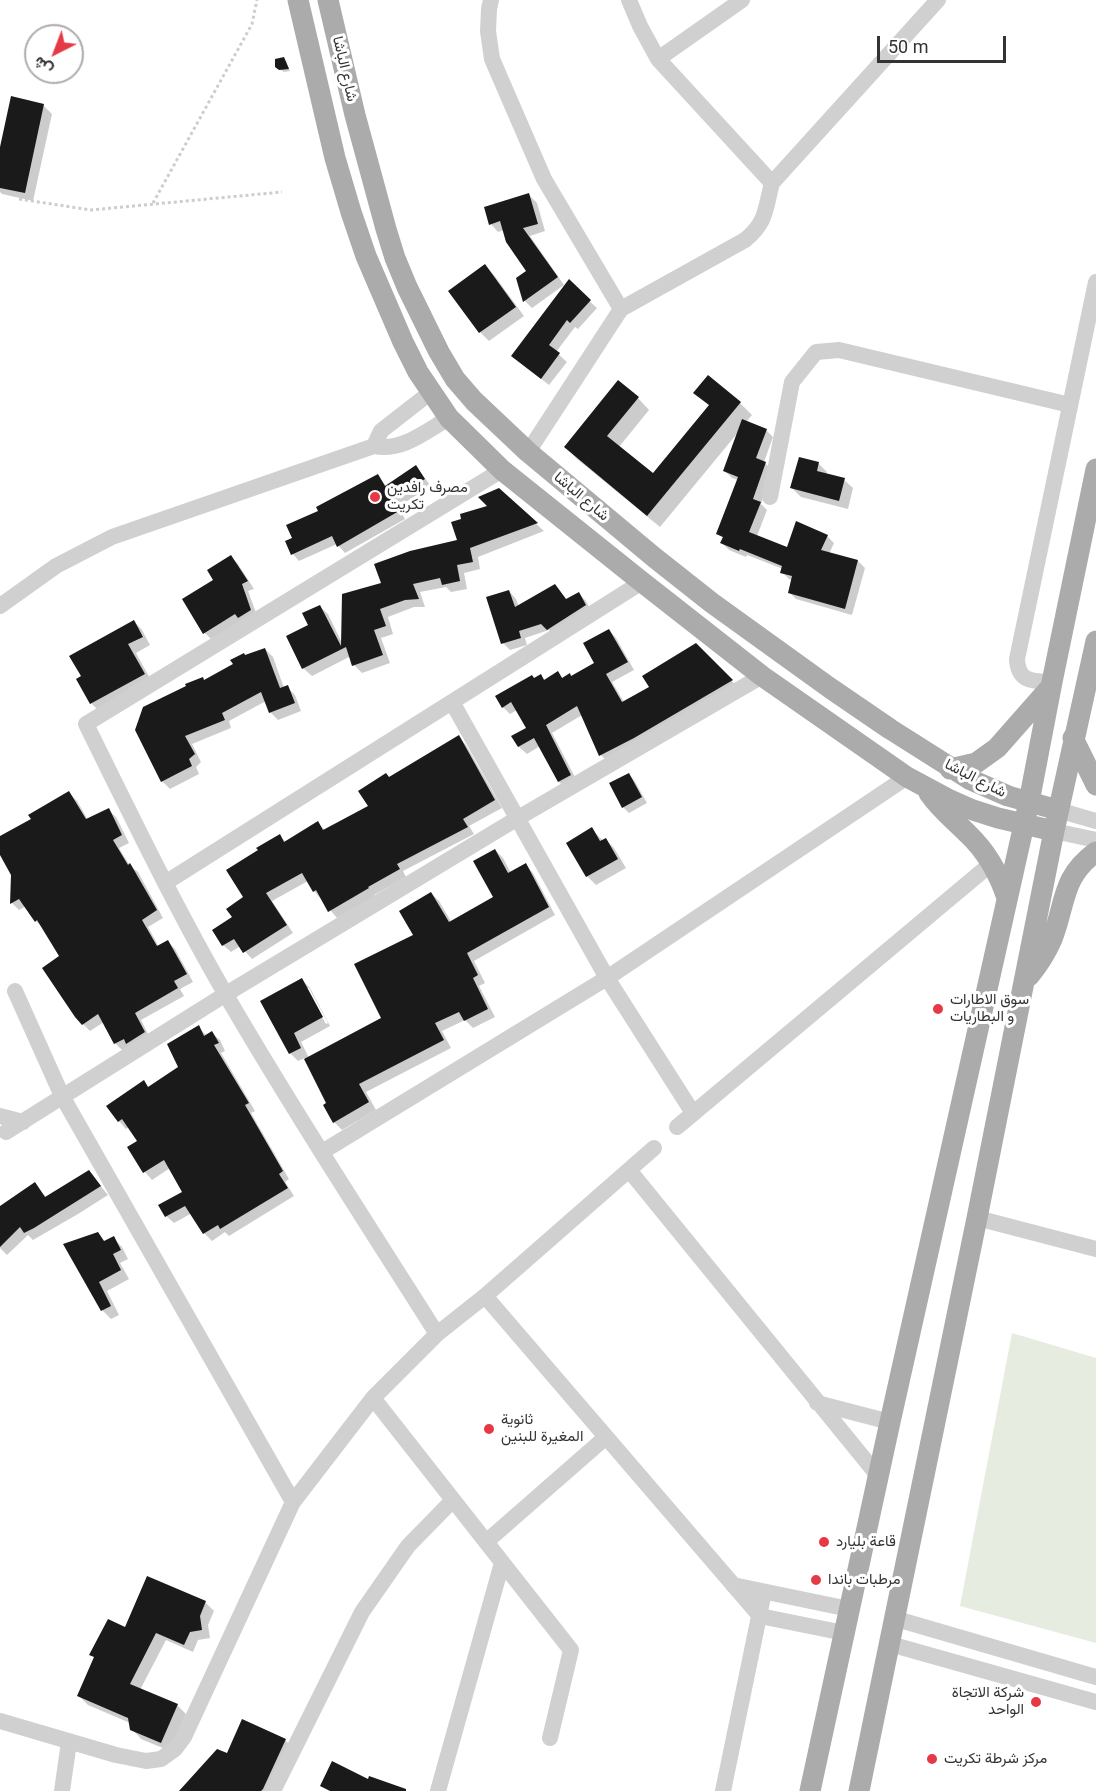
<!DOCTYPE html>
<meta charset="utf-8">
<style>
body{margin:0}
#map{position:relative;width:1096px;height:1791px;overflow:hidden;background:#fff;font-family:Roboto,Vazirmatn,sans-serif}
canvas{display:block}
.north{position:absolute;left:24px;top:24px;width:60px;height:60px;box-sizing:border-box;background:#fff;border:2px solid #adadad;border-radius:50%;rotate:222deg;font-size:16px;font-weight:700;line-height:24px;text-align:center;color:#333}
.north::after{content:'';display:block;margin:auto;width:21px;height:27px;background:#e63946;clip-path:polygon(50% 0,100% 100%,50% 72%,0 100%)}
.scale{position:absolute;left:877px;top:36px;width:129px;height:27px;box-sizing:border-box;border:3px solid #333;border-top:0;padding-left:8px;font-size:18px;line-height:21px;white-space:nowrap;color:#333;-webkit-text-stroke:4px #fff;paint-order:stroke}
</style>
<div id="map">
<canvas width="1096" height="1791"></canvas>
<div class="north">ش</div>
<div class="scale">50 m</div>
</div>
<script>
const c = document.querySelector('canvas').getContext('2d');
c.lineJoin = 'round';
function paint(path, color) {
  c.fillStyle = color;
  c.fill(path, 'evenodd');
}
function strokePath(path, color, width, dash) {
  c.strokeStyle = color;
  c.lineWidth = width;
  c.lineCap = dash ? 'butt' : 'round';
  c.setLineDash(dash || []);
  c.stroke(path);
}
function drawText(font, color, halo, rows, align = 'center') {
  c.font = font + ' Roboto,Vazirmatn,sans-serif';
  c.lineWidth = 6;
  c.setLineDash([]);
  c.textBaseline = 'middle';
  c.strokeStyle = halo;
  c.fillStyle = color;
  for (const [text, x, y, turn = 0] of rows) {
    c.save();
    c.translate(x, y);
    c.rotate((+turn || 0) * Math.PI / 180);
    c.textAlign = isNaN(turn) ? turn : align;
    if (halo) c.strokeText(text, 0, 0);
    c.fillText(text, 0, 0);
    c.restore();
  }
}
paint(new Path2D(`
 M1012 1333 1096 1358V1643L960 1606Z`), '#e6ecdf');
paint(new Path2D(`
 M284 58 286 61 290 71 284 72 276 67Z
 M43 105 52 114 33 201 2 194 0 192V154Z
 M529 195 537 203 545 231 530 236 564 285 532 308 525 301 529 271 504 230 498 232 491 224Z
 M485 266 494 275 524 316 489 341 480 332 450 291Z
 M569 282 597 308 578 329 575 327 556 352 567 362 549 385 521 363Z
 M696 392 740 403 752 415 746 422 766 430 773 437 764 462 772 470 761 504 767 510 757 536 788 549 827 536 834 543 829 554 858 561 865 568 852 615 796 599 789 592 792 580 789 579 782 572 783 569 747 555 746 557 729 550 722 543 724 539 718 533 738 480 732 478 725 471 740 430 660 527 577 459 566 447 638 398 649 410 619 447 653 476 710 406Z
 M818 463 827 472 826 475 844 480 853 488 848 509 801 497 792 488Z
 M416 467 431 486 398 507 405 519 345 553 337 544 299 561 293 554 287 542 294 538 378 476 386 486Z
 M498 489 544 531 478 557 480 569 464 573 467 589 451 592 446 587 420 592 425 607H414L388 617 393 634 381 638 390 663 362 673 354 665 351 656 312 676 303 668 310 625 319 606 328 614 342 643 383 584 459 541 489 506Z
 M231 557 238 564 254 589 248 591 258 618 212 640 205 633 215 581Z
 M555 586 567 601 579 594 586 601 592 613 555 636 549 630 525 638 527 645 510 650 503 643 509 591 516 599 519 607Z
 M134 621 142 630 150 645 136 653 152 682 100 712 91 703 78 680Z
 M609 630 616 638 634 670 612 682 624 702 651 688 695 645 740 689 608 762 601 755 582 715 552 733 578 783 567 789 559 782 540 746 527 754 519 747 513 737 528 728 517 710 510 714 503 707 541 676 546 681 558 673 563 679 572 677 596 664Z
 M265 649 273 657 284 688 287 687 295 695 301 711 278 720 270 712 266 701 229 721 231 728 192 744 201 762 196 767 199 774 170 789 162 781 204 681 245 657Z
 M459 737 466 745 502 808 469 826 474 834 403 871 406 877 374 895 375 896 337 918 314 891 308 881 272 901 293 933 252 959 240 946 231 952 223 945 234 918 280 836 286 842 318 823 325 830 370 807 389 778Z
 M628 774 634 780 647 803 629 813 623 807Z
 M69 793 77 801 88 820 108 810 116 817 129 843 119 848 130 866 138 872 163 918 148 927 159 947 168 942 175 949 193 982 180 989 184 996 141 1020 151 1040 123 1051 115 1043 104 1022 90 1031 83 1024 61 956 43 928 36 921 26 906 19 910 12 903 13 874 0 852V838L33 820Z
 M592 829 603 841 605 839 614 848 626 868 596 885 587 876Z
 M495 850 503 858 511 873 526 865 533 873 555 915 474 961 485 983 479 986 495 1017 473 1028 465 1020 442 1031 451 1048 366 1092 376 1110 342 1130 334 1122 328 1104 305 1058 298 1061 290 1053 302 980 310 988 330 1026 301 1042 309 1058 383 1019 431 893 439 901 452 923 495 898ZM305 988H309L328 1023 326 1024Z
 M198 1027 207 1036 212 1033 220 1040 225 1051 221 1053 255 1111 251 1113 289 1179 285 1182 294 1196 229 1236 225 1232 212 1241 204 1233 192 1213 174 1223 166 1216 184 1192 170 1168 152 1180 145 1172 129 1147 139 1141 129 1127 126 1129 119 1121 143 1082 149 1088 180 1068Z
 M89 1172 108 1195 78 1214 33 1240 28 1235 7 1255 0 1248V1208L35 1184 47 1198Z
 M97 1234 105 1242 113 1238 122 1247 128 1259 120 1263 129 1279 107 1291 119 1315 111 1319 103 1311 65 1244Z
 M205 1602 214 1611 208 1625 210 1638 198 1640 193 1652 166 1640 140 1690 177 1705 186 1714 170 1751 141 1739 132 1729 130 1723 88 1705 79 1696 126 1630Z
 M285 1740 293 1748 273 1791H181L228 1755Z`), '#0003');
paint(new Path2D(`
 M284 57 289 69 279 70 275 67V59Z
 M11 96 44 104 25 193 0 188V147Z
 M529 193 538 224 523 228 558 277 523 302 516 278 526 271 506 242 500 221 489 225 484 207Z
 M485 264 516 307 479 333 448 291Z
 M569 279 591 300 570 323 567 320 549 345 560 353 541 379 511 356Z
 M708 375 741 402 647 516 564 447 618 380 639 397 607 436 653 473 709 405 693 393Z
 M742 419 767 429 756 458 766 462 753 499 761 502 749 532 787 547 796 521 828 535 821 550 858 560 845 609 788 593 792 576 780 573 782 566 740 549 739 551 720 543 723 537 716 534 738 477 723 471Z
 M799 457 819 462 817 471 845 478 839 501 790 488Z
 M416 465 425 479 393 500 399 511 337 547 332 536 291 555 285 541 292 538 286 525 318 511 316 507 378 474 385 486Z
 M499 488 538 523 470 548 473 562 457 565 460 581 442 585 440 578 413 584 419 599 405 600 380 609 386 626 374 630 383 655 352 666 346 647 302 669 286 636 308 625 302 613 320 605 341 646 342 594 381 583 374 564 410 551 457 540 451 522 461 519 460 514 487 506 478 497Z
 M231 555 248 581 242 584 251 610 238 618 235 614 203 634 182 599 213 580 207 570Z
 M555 584 566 599 579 592 586 605 547 630 541 624 519 631 521 638 501 644 486 597 509 590 515 607Z
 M134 620 143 637 128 644 145 674 90 704 76 679 81 676 69 656Z
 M609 629 628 662 606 674 622 702 649 687 642 676 696 643 733 680 634 738 599 756 577 706 546 725 571 775 558 782 534 738 518 747 511 736 526 728 511 702 502 708 495 696 532 675 534 678 541 674 544 680 558 671 562 678 570 673 571 676 594 663 583 643Z
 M265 648 280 688 288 685 295 703 269 713 261 692 222 713 225 720 185 736 195 754 189 759 192 766 161 782 135 730 143 707 186 686 185 684 203 677 204 680 233 664 230 660 244 653 245 655Z
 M459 735 495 800 463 819 468 827 397 864 400 869 368 887 369 888 328 912 316 890 313 892 302 873 266 893 287 925 243 953 234 939 222 946 212 930 232 917 226 909 243 897 226 870 258 850 256 848 280 834 284 842 318 821 323 830 368 806 358 791 386 773 389 777Z
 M629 773 642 797 622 808 609 783Z
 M69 791 86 819 109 808 122 835 113 840 128 865 130 863 157 910 142 920 157 946 168 940 187 974 174 981 178 988 135 1013 145 1032 126 1044 124 1039 114 1044 98 1014 82 1025 75 1017 42 968 59 956 37 920 35 922 19 899 10 904 11 875 0 855V836L31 819 28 815Z
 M592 827 600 841 606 838 618 859 586 877 566 843Z
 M495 849 508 873 526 863 549 907 467 953 478 975 473 978 488 1009 464 1021 459 1012 435 1023 444 1040 359 1084 369 1102 333 1123 323 1105 326 1103 304 1059 381 1018 354 964 413 935 399 911 431 892 449 922 493 897 473 861Z
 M302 978 323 1017 294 1033 301 1048 289 1054 260 1001Z
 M199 1025 204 1036 212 1031 219 1043 214 1045 249 1103 245 1105 283 1171 279 1174 288 1188 220 1229 218 1225 203 1234 185 1206 165 1217 158 1205 182 1192 164 1160 143 1173 127 1147 137 1141 122 1119 118 1122 106 1106 144 1080 148 1087 178 1067 167 1044Z
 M89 1170 101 1186 34 1228 24 1233 20 1227 0 1247V1206L35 1182 45 1197Z
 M98 1232 104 1241 114 1236 121 1250 113 1254 121 1270 99 1282 111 1306 101 1311 63 1244Z
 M147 1576 206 1601 200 1616 202 1630 190 1632 184 1645 156 1633 130 1684 178 1704 161 1743 130 1730 128 1718 77 1696 94 1657 89 1655 108 1619 125 1627Z
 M242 1719 286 1739 263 1789 261 1791H179L217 1749 227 1753Z
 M332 1761 368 1779 369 1776 406 1789V1791H330L320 1786Z`), '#1a1a1a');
strokePath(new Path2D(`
 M19 199 91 210 282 192
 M153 203 252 24 257 0`), '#cdcdcd', 3, [3, 3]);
strokePath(new Path2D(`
 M491 0 489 9 488 31 492 59 544 179 621 309
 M629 0 640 26 658 59 772 183
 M658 59 742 0
 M374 446 381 431 431 392
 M528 452 621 309 745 240C767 222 765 209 772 183L938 0
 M770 497 792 382 816 352 839 350 1070 405
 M0 606 56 566 112 537 374 446C402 452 426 431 449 418
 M1052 682C1034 681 1018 683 1017 659L1096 282
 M452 702 607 978 693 1113
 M1058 810 1096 821
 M1054 831 1096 840
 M165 883 642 582
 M15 991 62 1096 293 1502
 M0 1116 23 1122
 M677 1127 992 863
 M6 1132 226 994 518 818 762 676
 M322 1152 607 978 907 777
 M629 1170 879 1477
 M977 1218 1096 1249
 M485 1296 760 1616 844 1633
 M437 1334C366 1222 293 1110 226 995 175 907 131 815 86 724L502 470
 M373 1398 571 1650 550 1738
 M817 1403 890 1422
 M486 1542 606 1437
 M733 1585 849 1609
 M893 1618 1096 1677
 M890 1644 1096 1702
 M0 1721 116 1755 146 1761 161 1759 175 1749 184 1737 293 1502 373 1398 437 1334 485 1296 654 1148
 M62 1791 69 1742
 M273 1791 362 1612 408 1546 453 1500
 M438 1791 502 1563
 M723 1791 764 1592`), '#d0d0d0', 16);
strokePath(new Path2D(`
 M298 0 335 158 351 212 366 256 403 342 418 372 449 418 502 470 642 582 762 676 907 777 948 799 973 810 998 818 1054 831
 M328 0 355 115 386 229 395 258 407 287 439 352 455 379 474 401 528 452 655 558 712 603 830 688 890 729 969 779 1008 796 1058 810
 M1073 738 1096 785
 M950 769 976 763 997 748 1049 689
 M929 793C940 809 954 820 968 834 987 852 999 874 1007 898
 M1029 976C1038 965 1046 953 1052 939 1066 904 1061 877 1096 852
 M810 1791 890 1422 1029 802 1052 682 1096 469
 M859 1791 977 1218 1054 831 1096 641`), '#ababab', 21);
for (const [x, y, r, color] of [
 [375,497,6,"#e63946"],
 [938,1009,6,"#e63946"],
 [489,1429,6,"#e63946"],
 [824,1542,6,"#e63946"],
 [816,1580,6,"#e63946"],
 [1036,1702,6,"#e63946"],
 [932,1759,6,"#e63946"]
]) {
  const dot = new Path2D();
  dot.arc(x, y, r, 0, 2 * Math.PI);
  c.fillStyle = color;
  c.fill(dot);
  strokePath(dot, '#fff', 2);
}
drawText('15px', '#333', '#fff', [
 ["شارع الباشا",344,69,77],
 ["شارع الباشا",581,497,40],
 ["شارع الباشا",975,779,27]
]);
drawText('15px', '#333', '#fff', [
 ["مصرف رافدين",387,488],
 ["تكريت",387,505],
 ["سوق الاطارات",950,1000],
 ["و البطاريات",950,1017],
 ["ثانوية",501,1420],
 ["المغيرة للبنين",501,1437],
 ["قاعة بليارد",836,1542],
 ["مرطبات باندا",828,1580],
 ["شركة الاتجاة",1024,1693,"right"],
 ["الواحد",1024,1710,"right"],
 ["مركز شرطة تكريت",944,1759]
], 'left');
</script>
